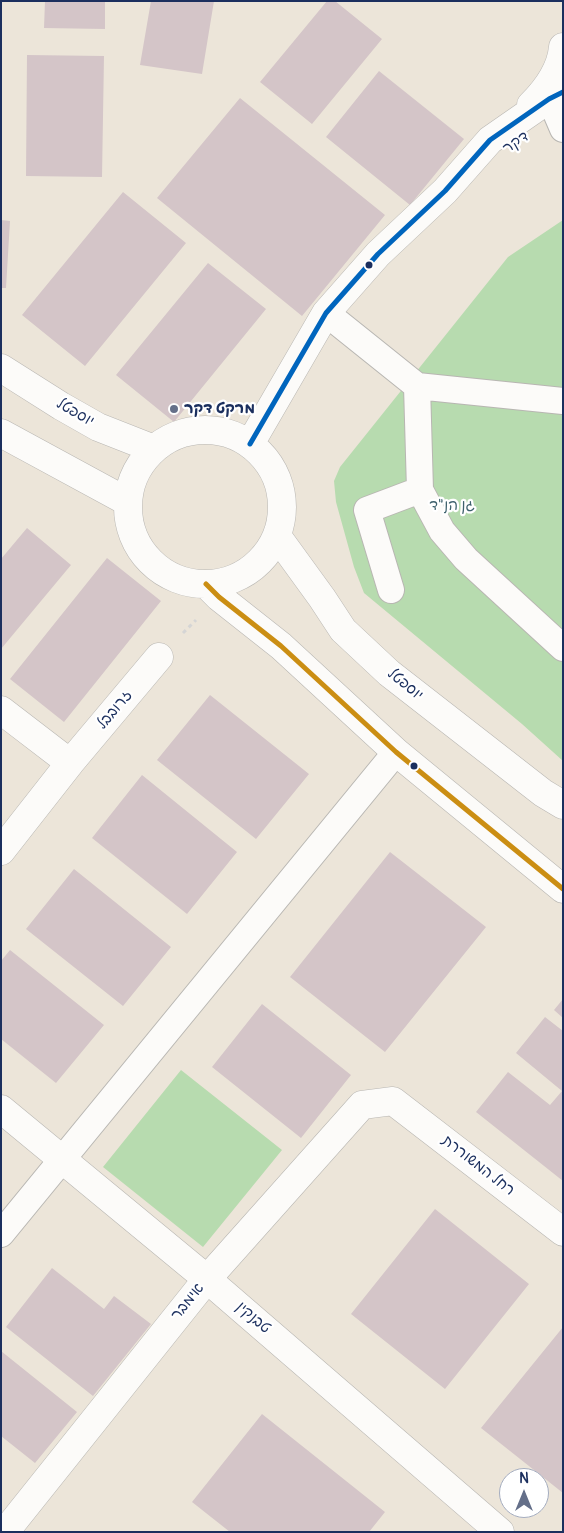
<!DOCTYPE html>
<meta charset="utf-8">
<style>
body{margin:0}
#map{position:relative;width:564px;height:1533px;overflow:hidden;background:#ece5d9;font-family:Pangolin,sans-serif}
canvas{display:block}
.frame{position:absolute;inset:0;border:2px solid #1b2f5e;pointer-events:none}
.north{position:absolute;left:499px;top:1468px;width:50px;height:50px;box-sizing:border-box;background:#fff;border:1px solid #a4acbf;border-radius:50%;rotate:0deg;font-size:14px;font-weight:700;line-height:20px;text-align:center;color:#1b2f5e}
.north::after{content:'';display:block;margin:auto;width:18px;height:22px;background:#646f89;clip-path:polygon(50% 0,100% 100%,50% 72%,0 100%)}
</style>
<div id="map">
<canvas width="564" height="1533"></canvas>
<div class="frame"></div>
<div class="north">N</div>
</div>
<script>
const c = document.querySelector('canvas').getContext('2d');
c.lineJoin = 'round';
function paint(path, color) {
  c.fillStyle = color;
  c.fill(path, 'evenodd');
}
function strokePath(path, color, width, dash) {
  c.strokeStyle = color;
  c.lineWidth = width;
  c.lineCap = dash ? 'butt' : 'round';
  c.setLineDash(dash || []);
  c.stroke(path);
}
function drawText(font, color, halo, rows, align = 'center') {
  c.font = font + ' Pangolin,"Playpen Sans Hebrew",sans-serif';
  c.lineWidth = 4.5;
  c.setLineDash([]);
  c.textBaseline = 'middle';
  c.strokeStyle = halo;
  c.fillStyle = color;
  for (const [text, x, y, turn = 0] of rows) {
    c.save();
    c.translate(x, y);
    c.rotate((+turn || 0) * Math.PI / 180);
    c.textAlign = isNaN(turn) ? turn : align;
    if (halo) c.strokeText(text, 0, 0);
    c.fillText(text, 0, 0);
    c.restore();
  }
}
paint(new Path2D(`
 M563 220V761L522 724 364 593 354 567 336 502 334 481 340 467 508 257Z
 M181 1070 282 1150 203 1247 103 1167Z`), '#b7dbaf');
paint(new Path2D(`
 M45 1H105V29L44 28Z
 M151 1H214L202 74 140 65Z
 M327 1H335L382 39 312 124 260 82Z
 M27 55 104 56 102 177 26 176Z
 M379 71 464 139 410 205 326 137Z
 M240 98 385 215 302 316 157 198Z
 M123 192 186 243 85 366 22 315Z
 M1 220 10 221 6 288H1Z
 M208 263 266 309 174 422 116 375Z
 M27 528 71 565 1 649V559Z
 M107 558 161 601 64 722 10 679Z
 M210 695 309 774 256 839 157 760Z
 M142 775 237 852 187 914 92 838Z
 M390 852 486 927 385 1052 290 977Z
 M74 869 171 947 123 1006 26 929Z
 M10 950 104 1025 56 1083 1 1039V961Z
 M563 999V1018L554 1010Z
 M262 1004 351 1075 301 1138 212 1067Z
 M545 1017 563 1031V1181L476 1112 508 1072 550 1105 562 1091 516 1053Z
 M435 1209 529 1284 445 1389 351 1314Z
 M52 1268 104 1309 114 1296 151 1324 93 1396 6 1327Z
 M563 1327V1493L481 1428Z
 M1 1351 77 1412 35 1463 1 1436Z
 M262 1414 385 1512 369 1532H230L192 1502Z`), '#d4c5c8');
const pedestrian = new Path2D(`
 M557 115 563 129
 M326 313 417 386
 M420 490 417 386 563 401
 M391 590 367 510 420 490 442 531 466 559 563 648
 M1 1234 396 752`);
const minor = new Path2D(`
 M1 710 70 763
 M1 851 70 763 159 657
 M1 1109 207 1279 500 1532
 M5 1532 207 1279 362 1105 393 1101 563 1232`);
const tertiary = new Path2D(`
 M531 105C547 89 561 69 563 47
 M1 368 61 406 98 427 154 449
 M128 507a77 77 0 1 1 154 0a77 77 0 1 1-154 0Z
 M1 433 128 502
 M250 444 326 313 378 254 445 191 490 140 549 99 563 92
 M277 536 322 598 343 630 389 673 543 793 563 805
 M206 584 219 597 281 646 396 752 563 889`);
strokePath(pedestrian, '#b8b6b2', 28);
strokePath(minor, '#b8b6b2', 29);
strokePath(tertiary, '#b8b6b2', 29);
strokePath(new Path2D(`
 M183 633 196 620`), '#d5d5d5', 3, [4, 4]);
strokePath(pedestrian, '#fcfbf9', 26);
strokePath(minor, '#fcfbf9', 28);
strokePath(tertiary, '#fcfbf9', 28);
strokePath(new Path2D(`
 M250 444 326 313 378 254 445 191 490 140 549 99 563 92`), '#0065bd', 5);
strokePath(new Path2D(`
 M206 584 219 597 281 646 396 752 563 889`), '#cb8e13', 5);
for (const [x, y, r, color] of [
 [369,265,4.5,"#1b2f5e"],
 [174,409,5,"#646f89"],
 [414,766,4.5,"#1b2f5e"]
]) {
  const dot = new Path2D();
  dot.arc(x, y, r, 0, 2 * Math.PI);
  c.fillStyle = color;
  c.fill(dot);
  strokePath(dot, '#fff', 2);
}
drawText('15px', '#1b2f5e', '#fff', [
 ["דקר",516,143,-34],
 ["יוספטל",75,413,30],
 ["יוספטל",405,685,39],
 ["זרובבל",115,710,-50],
 ["רחל המשוררת",478,1166,38],
 ["אימבר",188,1302,-51],
 ["טבנקין",253,1318,41]
]);
drawText('bold 15px', '#1b2f5e', '#fff', [
 ["מרקט דקר",184,409]
], 'left');
drawText('15px', '#3d606c', '#fff', [
 ["גן הנ\"ד",452,506]
]);
</script>
